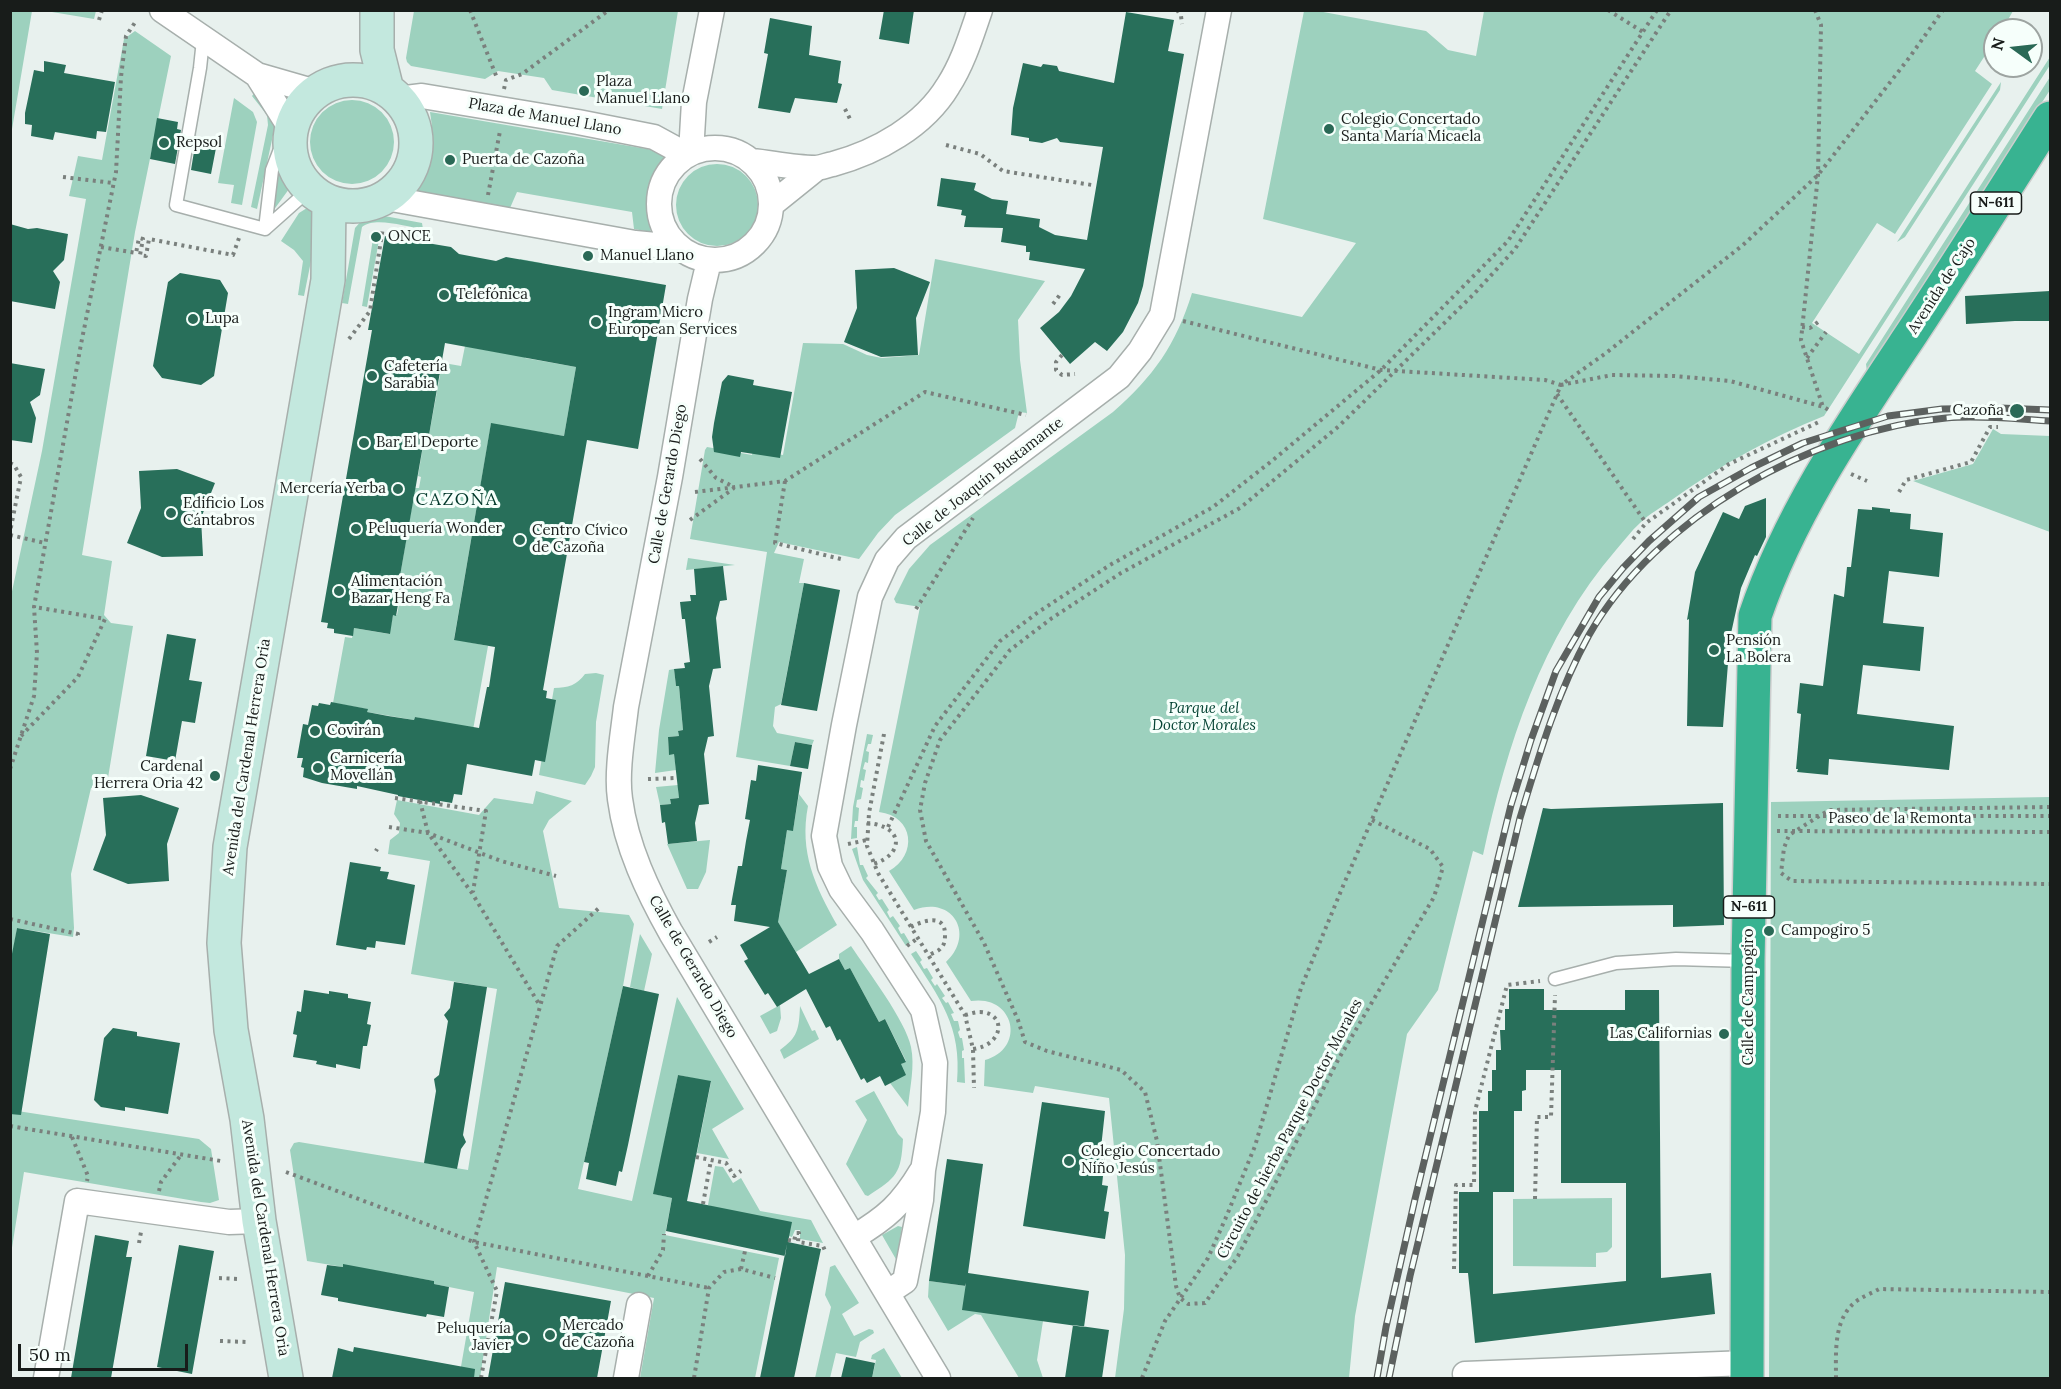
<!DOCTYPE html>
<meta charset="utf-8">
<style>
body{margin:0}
#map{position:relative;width:2061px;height:1389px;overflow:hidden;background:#e8f1ee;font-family:Lora,serif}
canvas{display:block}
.frame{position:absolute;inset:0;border:12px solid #181c1a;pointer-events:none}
.north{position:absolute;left:1983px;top:18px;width:60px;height:60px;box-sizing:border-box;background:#f6fffb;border:2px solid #9da4a1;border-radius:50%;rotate:285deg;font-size:16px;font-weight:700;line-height:24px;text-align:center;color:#181c1a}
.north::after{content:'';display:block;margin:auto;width:21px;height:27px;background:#2a6956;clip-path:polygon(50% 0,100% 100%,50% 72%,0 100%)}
.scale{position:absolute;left:18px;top:1344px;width:170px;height:27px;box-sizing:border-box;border:3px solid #181c1a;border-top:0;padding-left:8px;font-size:18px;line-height:21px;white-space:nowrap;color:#181c1a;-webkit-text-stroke:4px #f6fffb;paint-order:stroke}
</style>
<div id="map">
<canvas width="2061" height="1389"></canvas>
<div class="frame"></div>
<div class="north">N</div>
<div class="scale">50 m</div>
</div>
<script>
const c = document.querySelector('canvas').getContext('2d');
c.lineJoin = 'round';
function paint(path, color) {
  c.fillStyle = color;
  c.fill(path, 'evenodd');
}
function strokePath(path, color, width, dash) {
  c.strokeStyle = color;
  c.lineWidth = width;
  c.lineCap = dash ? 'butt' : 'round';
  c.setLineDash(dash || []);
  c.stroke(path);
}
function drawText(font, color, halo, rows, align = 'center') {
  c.font = font + ' Lora,serif';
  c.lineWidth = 6;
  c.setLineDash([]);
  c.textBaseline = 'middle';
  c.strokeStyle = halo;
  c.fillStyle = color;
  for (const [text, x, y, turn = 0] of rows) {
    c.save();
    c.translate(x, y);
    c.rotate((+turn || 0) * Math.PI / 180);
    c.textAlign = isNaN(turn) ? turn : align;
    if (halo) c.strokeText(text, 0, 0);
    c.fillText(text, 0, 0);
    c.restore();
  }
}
paint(new Path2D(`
 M11 10 32 11 11 135 10 11Z
 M46 11H96L94 19Z
 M414 11H678L662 109 552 90 544 78 498 71 485 79 411 66 407 62 406 58Z
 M1304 11H1318L1426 31 1448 50 1476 56 1484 11H2013L2002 30H1995V40L1975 71 1992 84 1895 234 1877 223 1812 323 1859 354 2050 57V65L1824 416C1769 438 1721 465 1673 499 1662 507 1649 514 1640 523 1631 531 1624 541 1616 550 1541 637 1507 745 1483 855L1473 851 1438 990 1407 1034 1355 1316 1349 1378H1115L1124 1309 1125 1255 1109 1098 1035 1086 1033 1093 984 1086 985 1060C1027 1048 1014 994 971 1001L946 962C976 934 952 895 914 910L889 871C918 855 914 816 879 812L920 607 896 603 894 599 909 569 930 545 1113 412C1153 377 1176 345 1192 293L1302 317 1356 243 1263 219Z
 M135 31 171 56 135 232 82 555 112 561 104 615 111 623 133 626 106 790 91 788 71 874 74 928 73 937 17 928 11 964V596L42 451 86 199 69 196 78 156 102 160 124 39Z
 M2050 77V90L1867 372 1866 364Z
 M2001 82 2000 90 1905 237 1897 242Z
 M256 91 275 126 257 209 251 207 268 125 267 115 252 96Z
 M234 98 253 112 257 122 242 205 231 203 234 185 218 183Z
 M310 142a42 42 0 1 1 84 0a42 42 0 1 1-84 0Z
 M430 112 659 151 664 156C661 168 655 177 653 189 649 204 655 218 650 232L634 229 632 212 517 192 510 208 418 192C417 177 426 166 431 151 434 139 432 125 430 112Z
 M676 205a41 41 0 1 1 82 0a41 41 0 1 1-82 0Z
 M279 171 289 189 273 211 271 210Z
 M307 208 315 210 319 221 304 296 298 295 303 261 294 250 281 241 299 213Z
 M379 215 422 223 423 229C407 227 375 216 362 227L348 304 342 303 355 228 363 219Z
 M373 239 379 240 367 307 362 306Z
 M520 259 542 263 525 358 576 367 564 436 491 424 454 639 488 646 473 730 415 717 414 720 367 712V709L333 703 345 637 352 638 354 628 389 634 393 615H397L399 604 396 603 403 577 400 576 415 488H419L421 477 418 476 425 434 429 435 440 375 436 374 438 362 461 366 465 346 503 353Z
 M935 259 1045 281 1018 320 1020 360 1027 413 1019 412 1015 428 895 515 878 533 859 559 779 542 774 553 804 559 799 583H804L781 704 775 707 773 726 777 733 814 740 812 745 795 742 790 766 736 757 767 552 690 539 705 450 707 447 752 455 753 450 783 455 803 343 843 344 867 355 882 358 919 355Z
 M1993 429 2001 434 2050 436V532L1913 481 1973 464Z
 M688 558 735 565 686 570Z
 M674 669 676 686H679L683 730 678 731 679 736 668 737 669 754H674L676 770 655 773 659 730 669 670Z
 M596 673 604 675 596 722 595 767 591 776 585 785 539 775 554 688C568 688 577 685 585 674Z
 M867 734 873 735 871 744H868L866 751 869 752 868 763 865 762 863 769 866 770 864 781 861 780 860 787 863 788 861 799 857 800 856 807 859 808 858 821H855L854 827H857V838L851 839 853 807Z
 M678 785 679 798 670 799 671 804 660 805 656 787Z
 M536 791 572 801 549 820 543 831 559 908 629 915 634 924 623 986 578 1189 632 1201 677 997 744 1109 712 1129 729 1159 697 1153 711 1082 678 1075 654 1194 672 1198 665 1235 779 1258 755 1378H640L654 1298 497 1267 480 1378H459L474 1292 434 1284V1281L343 1265V1267L307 1261 290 1150 294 1143 299 1142 468 1170 497 989 411 974 430 861 388 854 390 840 399 833 400 823 394 814 397 800 479 815 494 798 533 804Z
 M799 794 808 806C799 852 815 886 837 925L796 952 774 916H779L787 870 781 869 787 830H793Z
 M2050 797V1378H1769L1771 802Z
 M710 840 706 872 698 889H687L667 844Z
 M857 847 860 865H863L868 876 866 878 878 893 876 895 879 900 882 899 889 910 887 912 890 918 893 916 900 926 898 928 901 934 904 933 910 943 906 946 863 880 852 849Z
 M640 934 652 954 644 991 630 987Z
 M851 946C867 970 906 1021 911 1047 915 1066 910 1087 908 1107L890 1083 901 1064 906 1061 885 1019 879 1022 850 968 845 970 839 959V954Z
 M916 951 922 960 920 962 924 969 927 968 933 978 931 980 935 986 937 984 945 996 942 998 946 1003 948 1002 954 1013 951 1014 954 1021H958L960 1030 958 1032 960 1038H962L964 1050 962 1051V1058H964L965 1083 957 1082C962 1026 940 999 911 954Z
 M780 1005 781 1018 777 1031 770 1034 760 1016Z
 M800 1006 812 1031 815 1030 819 1039 784 1059 780 1050C798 1037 799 1029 800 1006Z
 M874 1091 898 1134 903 1139C901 1174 897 1177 868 1196L865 1195 846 1164 867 1120 855 1101Z
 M11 1110 199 1139 211 1149 219 1200 210 1203 201 1202 24 1172 11 1254Z
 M715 1166 723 1167 733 1183 741 1178 760 1211 811 1220 823 1243 800 1239V1230H795L792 1237 789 1236 708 1205Z
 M1612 1198V1247L1607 1252 1596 1253V1267L1513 1266V1199Z
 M898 1226 902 1227 897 1261 882 1235Z
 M835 1265 859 1303 842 1314 854 1336 869 1329 873 1330 874 1333 860 1342 856 1357 836 1353 830 1378H815L831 1307 825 1295 830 1267Z
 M929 1281 966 1286 1043 1321 1037 1360 1043 1378H1019L981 1315 975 1314 948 1331 928 1297Z
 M884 1348 902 1378H872L876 1360 871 1359 872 1355Z`), '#9dd1be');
paint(new Path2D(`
 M884 10H914L909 44 879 39Z
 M1126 12 1174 20 1168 51 1184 54 1143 286 1138 303 1123 332 1107 351 1095 342 1070 364 1040 328 1059 312 1071 296 1085 269 1029 260 1030 252H1026V246L1001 242 1003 228 964 227 966 216 961 215 962 210 937 206 941 178 976 183 974 190 992 199 1008 201 1006 214 1040 219 1039 227 1055 235 1087 240 1103 147 1060 142 1057 138 1042 143 1029 141V138L1011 135 1013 108 1023 63 1041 67 1043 64 1057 66 1059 71 1114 83Z
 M770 18 812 26 809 55 841 61 838 83 842 84 837 103 795 98 790 113 758 108 768 54 764 53Z
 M44 61 66 65 64 73 115 82 106 132 97 131 96 139 55 132 53 140 31 136 32 125 25 124V113L34 70 44 72Z
 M157 118 178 122 177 129 181 130 175 164 150 159Z
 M197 133 195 144 216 148 211 174 191 170Z
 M10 224 28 229 37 228 68 234 64 260 53 271 60 282 55 309 10 301Z
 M385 236 451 247 459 254 496 261 506 257 666 285 638 449 587 440 543 690 547 691 546 698 556 700 545 762 535 760 532 776 467 764 462 795 454 794 452 803 440 801V804L398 796V795L357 786V789L322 783 303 777 304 768 301 767 303 758H297L303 724 308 725 312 705 318 706 319 703 330 705 331 702 368 709 367 712 388 716 414 720 415 717 479 728 487 687H489L495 647 454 640 491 423 564 436 576 367 445 343 429 435 425 434 400 576H403L396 616 393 615 390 634 354 628 353 636 334 633V629L327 628 328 623 321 622 372 330H368Z
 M894 268 930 282 916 318 918 355 881 357 844 342 857 308 855 270Z
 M180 273 220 280 228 293 214 376 201 385 162 378 153 366 168 282Z
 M2050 291V321H2015L1966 324 1965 296Z
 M10 363 45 369 40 395 30 402 36 418 32 443 10 440Z
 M728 375 754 380 753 385 792 392 780 458 741 452 740 457 714 452 712 437 714 423 722 382Z
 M177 469 215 483 201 518 203 556 162 557 127 543 141 508 139 471Z
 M1766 498V537L1757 556 1755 555 1741 588 1730 638 1723 727 1687 726 1689 619 1687 620 1695 572 1723 512 1739 519 1745 506Z
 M1872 507 1890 509V512L1911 514 1910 529 1943 533 1939 577 1889 571 1883 623 1924 627 1920 671 1863 665 1857 714 1954 726 1949 770 1829 759 1828 775 1797 772 1798 769H1796L1801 714 1797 713 1800 683 1823 686 1834 594 1844 597 1847 567H1851L1858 509 1872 510Z
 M723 566 727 600 720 601 716 618 721 668 713 669 709 686 714 736 708 737 704 754 709 804 699 805 695 823 697 841 668 844 665 822 662 823 660 805 671 804 670 799 679 798 674 754 669 755 668 737 679 736 678 731 683 730 679 686H676L674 669 685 668 684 663 690 662 685 619H682L680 602 691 601 690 595H696L694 569Z
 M804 583 840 590 817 711 781 705Z
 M167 634 196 639 189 680 202 682 195 723 182 721 175 761 146 756Z
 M795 742 812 745 808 769 790 766Z
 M758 765 802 772 793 831 787 830 781 869 787 870 778 922 809 974 839 959 845 970 850 968 879 1022 885 1019 906 1062 901 1064 906 1075 885 1086 880 1076 867 1083 864 1078 861 1080 840 1039 837 1041 830 1026 826 1028 806 989 777 1007 768 993 765 995 744 961 748 959 740 945 770 927 734 921 736 905H731L738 866H742L746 841 750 820 745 819 751 780 756 781Z
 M141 795 179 808 167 844 169 881 128 884 93 870 106 835 103 798Z
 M1723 803 1724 925 1673 927V905L1518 907 1543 808 1551 809Z
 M350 862 381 867 380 871 389 872 387 879 415 885 405 945 376 941 375 948 367 947 366 950 336 945Z
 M17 928 50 934 21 1115 10 1114V964Z
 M454 982 487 987 463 1135 466 1142 461 1149 457 1169 424 1163 436 1091 434 1079 439 1075 448 1021 444 1015 450 1008Z
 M623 986 659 994 628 1145 622 1172 619 1171 616 1186 586 1179 589 1163 584 1162Z
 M1509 989H1544V1010H1625V990H1659L1661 1278 1711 1273 1715 1314 1475 1343 1468 1273H1459V1192H1493V1294L1626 1281V1183H1561V1070H1526V1090L1522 1091V1111H1514V1192H1479V1111H1488V1091H1492V1070H1496V1050H1501L1500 1030H1505V1009H1509Z
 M304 990 329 994V991L348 994V998L371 1002 367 1024 371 1025 367 1046H363L360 1069 336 1064V1068L316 1064 317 1061 293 1057 297 1035 293 1034 297 1011 301 1012Z
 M113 1028 137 1032V1036L180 1043 168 1114 125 1107V1111L101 1107 94 1100 104 1038Z
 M678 1075 711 1081 687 1201 792 1222 788 1242 821 1249 794 1378H760L787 1244 785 1256 666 1231 672 1198 653 1194Z
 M1042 1102 1105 1111 1101 1148 1106 1149 1102 1185 1108 1186 1104 1211 1109 1212 1105 1239 1023 1226Z
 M947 1159 983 1164 968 1273 1089 1291 1084 1327 962 1310 966 1283V1286L929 1281Z
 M95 1235 129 1241 126 1257H132L111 1378H71Z
 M179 1245 214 1251 192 1374 157 1367Z
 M343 1264 434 1281V1284L449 1287 444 1317 427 1314 426 1317 365 1306 338 1301V1298L321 1295 327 1265 343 1267Z
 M505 1282 611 1301 597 1378H488Z
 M1073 1325 1109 1330 1102 1378H1065Z
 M354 1347 475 1369 474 1378H332L338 1348 353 1352Z
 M846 1357 875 1363 872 1378H841Z`), '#286f5a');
const lane = new Path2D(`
 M203 40 200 68 176 205 265 229
 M265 229 272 170 279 152 290 143
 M265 229 310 189
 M1555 979 1616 963 1676 959 1747 961`);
const street = new Path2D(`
 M162 10 257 75 316 92
 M257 75 291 129
 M398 99 422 96 578 122 654 137 687 155
 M659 204a56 56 0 1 1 112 0a56 56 0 1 1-112 0Z
 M691 153 694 102 712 10
 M752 161C772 163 794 168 815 168 821 168 827 165 833 164 877 152 924 126 948 86 963 63 971 36 980 10
 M386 198 635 243 677 247
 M771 205 817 168
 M709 261 700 299 670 477 626 707C623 734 616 772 620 799 626 846 648 892 671 933L938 1378
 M854 1237C886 1218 902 1204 921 1172
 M887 1293 905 1281 921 1200 923 1170 933 1112 935 1063 923 1010 872 931 841 889 830 866 824 836 844 725 870 597 887 560 906 538 1119 377 1140 351 1162 315 1219 10
 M1465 1374 1747 1363
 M46 1378 77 1201 229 1222 259 1221
 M626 1378 639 1305`);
const secondary = new Path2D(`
 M377 10V50L387 90
 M290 143a63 63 0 1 1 126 0a63 63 0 1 1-126 0Z
 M286 1378 259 1221 247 1119 231 1030 224 943 230 847 328 280 329 202`);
const highway = new Path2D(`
 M1747 1378 1748 961 1755 616C1790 513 1852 423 1912 333 1959 262 2004 190 2050 118`);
strokePath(lane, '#a7afac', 15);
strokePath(street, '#a7afac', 27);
strokePath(secondary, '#a7afac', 36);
strokePath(highway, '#cccdcd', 36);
strokePath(new Path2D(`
 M470 10 497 78
 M1164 10H1168
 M1177 10 1181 16 1182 24
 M1608 10 1643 32
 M1815 10 1821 25 1818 175 1801 340 1823 407
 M99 20 102 10
 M504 89 506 80 522 74 609 10
 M845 109 850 119
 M946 145 980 154 1003 171 1092 185
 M63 177 113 183
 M488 195 500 131
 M101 247 136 253 139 238 143 239 140 255 146 256 149 239 233 255 239 238
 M1053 304 1062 292
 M1183 321 1381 370 1545 380 1561 385 1606 353 1743 245 1818 175 1909 58 1943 10
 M1802 327 1810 328 1818 322
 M349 339 370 311 383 227
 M1062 355 1056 362V370L1062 375 1075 374
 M1807 358 1826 332
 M1557 394 1646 523
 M700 459 716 478 734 487
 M10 463 14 465 21 477 10 532
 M1851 474 1867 481
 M785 481 775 543 841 559
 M695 492 785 481 925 392 1026 415
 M1899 492 1906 480 1971 462 1990 427H1998
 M690 520 734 488
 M10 535 45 543
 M1633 539 1646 523 1729 464 1821 421
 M916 609 973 518
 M884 734 869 813 867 846 878 873 965 1015 973 1049 974 1088
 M21 736 78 677 105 619 34 607
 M10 769 34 696 37 653 34 607 81 344 116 172 121 77 126 36 136 21
 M648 779 677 778
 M395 798 486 811 473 892
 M420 801 428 833 472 893 539 1004
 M2050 807 1829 810 1789 835 1784 848 1781 873 1792 881 2050 884
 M1778 816H2050
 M1372 820 1430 849 1443 867 1434 897 1338 1060 1238 1256 1205 1303 1188 1304 1180 1298 1176 1286 1157 1141 1145 1092 1121 1070 1047 1051 1025 1042 1018 1020 984 943 926 841 920 810 925 783 940 740 1010 650 1052 618 1121 573 1240 508 1339 426 1474 294 1515 249 1671 10
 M867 823C905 826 904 855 873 864
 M389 827 428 833 501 861 556 876
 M888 827 935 726 1000 641 1037 613 1110 565 1213 507 1273 460 1381 370 1508 241 1657 10
 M1777 831 2050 832
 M848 844 867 840
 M376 851 377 849
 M10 919 78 934 77 938
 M911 927C922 921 945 913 945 934 945 939 945 944 941 948 939 951 933 953 929 955
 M709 942 717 937
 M907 946 918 938
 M965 1015C970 1014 975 1012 980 1012 1007 1013 1004 1045 973 1049
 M10 1126 221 1161
 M72 1137 88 1176 87 1181
 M696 1157 726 1163 734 1176 741 1171
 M286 1172 474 1242 709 1288
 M159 1191 161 1182 181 1155
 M1535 1199 1537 1117H1551L1555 995
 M703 1204 711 1160
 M788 1240 794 1241 796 1233H799L798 1242 823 1246 826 1253
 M139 1243 141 1232
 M741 1269 745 1251
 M1454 1269 1456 1185H1474L1475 1111 1507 985 1540 981
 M648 1276 663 1250 664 1234
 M219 1278 239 1279
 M220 1341 248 1342
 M481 1378 497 1291 474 1242 557 946 599 908
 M694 1378 709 1288 724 1272 741 1269 775 1278
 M1142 1378 1165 1321 1208 1258 1227 1215 1255 1146 1301 988 1343 886 1561 385 1612 375 1674 376 1730 381 1824 407 1830 411
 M1836 1378C1836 1352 1833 1317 1858 1300 1864 1296 1872 1293 1879 1289L2050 1292`), '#7a807d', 4, [3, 4.5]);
strokePath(lane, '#fff', 12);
strokePath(street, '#fff', 24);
strokePath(secondary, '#c3e8de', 33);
strokePath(highway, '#38b391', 33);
const rail = new Path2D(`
 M1377 1378 1386 1327 1415 1199 1511 805 1531 740 1556 671 1599 597 1623 568 1649 541 1699 497 1751 468 1803 443 1888 416 1942 409 2000 408 2050 410
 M1389 1378 1410 1276 1520 818C1539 755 1557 693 1589 635 1656 517 1812 430 1946 418 1980 415 2016 419 2050 421`);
strokePath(rail, '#5c615f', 7);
strokePath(rail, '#f6fffb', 4.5, [14]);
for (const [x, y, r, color] of [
 [584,91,6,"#2a6956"],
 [1329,129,6,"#2a6956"],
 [164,143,6,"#2a6956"],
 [450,160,6,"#2a6956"],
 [376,237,6,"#2a6956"],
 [588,256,6,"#2a6956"],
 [444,295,6,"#2a6956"],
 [193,319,6,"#2a6956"],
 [596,322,6,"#2a6956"],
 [372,376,6,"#2a6956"],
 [2017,411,8,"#2a6956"],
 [364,443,6,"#2a6956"],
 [398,489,6,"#2a6956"],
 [171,513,6,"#2a6956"],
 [356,529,6,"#2a6956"],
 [520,540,6,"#2a6956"],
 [339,591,6,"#2a6956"],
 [1714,650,6,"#2a6956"],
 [315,731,6,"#2a6956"],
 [318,768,6,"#2a6956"],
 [215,776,6,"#2a6956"],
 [1769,931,6,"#2a6956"],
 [1724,1034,6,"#2a6956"],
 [1069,1161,6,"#2a6956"],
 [550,1335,6,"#2a6956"],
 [523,1338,6,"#2a6956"]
]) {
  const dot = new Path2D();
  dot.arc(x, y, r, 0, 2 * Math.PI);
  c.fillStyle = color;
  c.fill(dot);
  strokePath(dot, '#f6fffb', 2);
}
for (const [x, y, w] of [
 [1996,203,51],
 [1749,907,51]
]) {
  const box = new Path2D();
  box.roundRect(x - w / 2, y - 11, w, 22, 4.5);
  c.fillStyle = '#f6fffb';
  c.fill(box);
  strokePath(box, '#181c1a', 1.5);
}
drawText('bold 14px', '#181c1a', null, [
 ["N-611",1996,203],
 ["N-611",1749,907]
]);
drawText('15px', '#181c1a', '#f6fffb', [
 ["Plaza",596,82],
 ["Manuel Llano",596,99],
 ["Colegio Concertado",1341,120],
 ["Santa María Micaela",1341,137],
 ["Repsol",176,143],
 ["Puerta de Cazoña",462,160],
 ["ONCE",388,237],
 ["Manuel Llano",600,256],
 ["Telefónica",456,295],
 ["Ingram Micro",608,313],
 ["European Services",608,330],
 ["Lupa",205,319],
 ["Cafetería",384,367],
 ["Sarabia",384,384],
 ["Cazoña",2004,411,"right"],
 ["Bar El Deporte",376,443],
 ["Mercería Yerba",386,489,"right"],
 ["Edificio Los",183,504],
 ["Cántabros",183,521],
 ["Peluquería Wonder",368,529],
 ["Centro Cívico",532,531],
 ["de Cazoña",532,548],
 ["Alimentación",351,582],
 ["Bazar Heng Fa",351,599],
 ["Pensión",1726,641],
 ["La Bolera",1726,658],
 ["Covirán",327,731],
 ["Carnicería",330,759],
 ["Movellán",330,776],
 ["Cardenal",203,767,"right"],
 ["Herrera Oria 42",203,784,"right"],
 ["Campogiro 5",1781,931],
 ["Las Californias",1712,1034,"right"],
 ["Colegio Concertado",1081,1152],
 ["Niño Jesús",1081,1169],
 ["Mercado",562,1326],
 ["de Cazoña",562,1343],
 ["Peluquería",511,1329,"right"],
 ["Javier",511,1346,"right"]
], 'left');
drawText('15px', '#181c1a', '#f6fffb', [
 ["Plaza de Manuel Llano",545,117,10],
 ["Avenida de Cajo",1942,286,-57],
 ["Calle de Joaquín Bustamante",983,482,-38],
 ["Calle de Gerardo Diego",668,484,-80],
 ["Avenida del Cardenal Herrera Oria",247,757,-81],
 ["Paseo de la Remonta",1900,819],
 ["Calle de Gerardo Diego",693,967,60],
 ["Calle de Campogiro",1749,997,-90],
 ["Circuito de hierba Parque Doctor Morales",1290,1129,-62],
 ["Avenida del Cardenal Herrera Oria",265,1238,81]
]);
drawText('italic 15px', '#054434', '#f6fffb', [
 ["Parque del",1204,709],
 ["Doctor Morales",1204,726]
]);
c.letterSpacing = '1.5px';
drawText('18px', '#003729', '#f6fffb', [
 ["CAZOÑA",457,500]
]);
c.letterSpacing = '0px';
</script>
